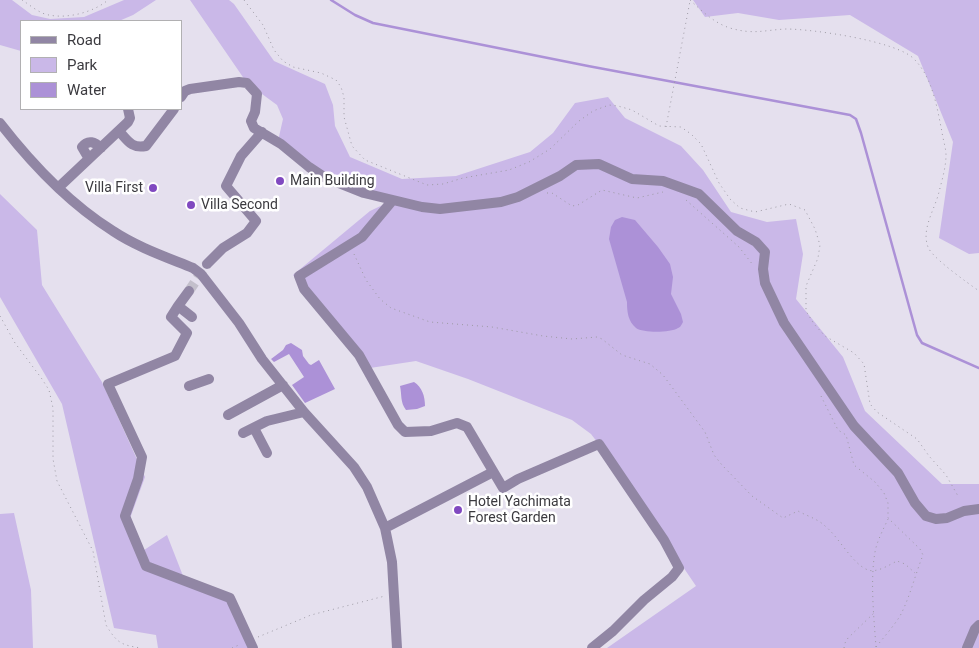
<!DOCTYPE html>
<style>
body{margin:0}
#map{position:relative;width:979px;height:648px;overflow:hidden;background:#e5e0ee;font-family:Roboto,sans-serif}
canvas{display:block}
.legend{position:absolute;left:20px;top:20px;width:162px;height:90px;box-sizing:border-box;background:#fff;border:1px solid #b1b0b2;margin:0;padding:6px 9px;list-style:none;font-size:15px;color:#3b3a3f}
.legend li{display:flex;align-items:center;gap:10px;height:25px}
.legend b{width:25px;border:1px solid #b1b0b2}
</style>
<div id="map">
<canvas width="979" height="648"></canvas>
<ul class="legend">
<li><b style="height:6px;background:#9186a4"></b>Road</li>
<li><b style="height:14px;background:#cab8e8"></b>Park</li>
<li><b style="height:14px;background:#ac91d7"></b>Water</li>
</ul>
</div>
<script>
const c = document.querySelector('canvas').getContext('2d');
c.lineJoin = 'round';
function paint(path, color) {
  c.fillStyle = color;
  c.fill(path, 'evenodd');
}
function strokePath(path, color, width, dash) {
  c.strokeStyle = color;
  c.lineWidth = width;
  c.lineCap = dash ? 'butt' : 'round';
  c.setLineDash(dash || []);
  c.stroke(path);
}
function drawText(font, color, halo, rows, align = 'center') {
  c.font = font + ' Roboto,sans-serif';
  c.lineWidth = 5;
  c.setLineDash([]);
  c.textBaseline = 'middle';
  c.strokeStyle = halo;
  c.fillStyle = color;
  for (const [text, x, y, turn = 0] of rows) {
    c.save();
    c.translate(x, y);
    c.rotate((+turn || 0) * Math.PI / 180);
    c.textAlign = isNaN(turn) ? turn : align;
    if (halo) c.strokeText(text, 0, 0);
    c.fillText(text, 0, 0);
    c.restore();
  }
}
paint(new Path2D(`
 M0 0H12L32 15 50 19 84 17 124 0H156L133 15 119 21H21V51L0 45Z
 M190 0H229L234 4 274 61 325 84 333 105 335 126 350 157 402 179 456 176 530 152 553 133 575 103 608 97 625 118 681 146 703 170 731 212 767 222 796 219 803 254 796 299 843 357 865 411 942 484H979V648H607L696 586 607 455 591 434 572 420 468 379 416 361 370 368 293 275 370 211 391 201 318 175 278 141 283 119 277 105 247 83Z
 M693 0H979V253L969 254 939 238 953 142 918 56 850 15 779 20 738 13 705 17Z
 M0 194 37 230 42 285 102 382 145 477 128 524 141 552 167 535 185 581 230 598 253 648H158L156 635 114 628 62 404 0 297Z
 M14 513 31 590 33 648H0V514Z`), '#cab8e8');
paint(new Path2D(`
 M622 217 635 220 658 247 670 264 673 277 671 294 681 314 683 322C682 324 680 328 678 328 670 333 643 333 636 328 628 321 627 312 627 302L609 239 611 227 615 220Z
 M291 343 302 350 303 356 309 364 311 365 319 360 335 389 305 403 292 385 304 377 289 354 274 362 271 359 283 350 286 345Z
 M414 382C422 387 425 396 425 406L417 409 406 410C400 402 402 395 400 386Z`), '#ac91d7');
strokePath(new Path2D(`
 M331 0 355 15 373 23 588 66 850 115 856 119 861 133 917 335 922 343 979 368`), '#ac91d7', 2.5);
strokePath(new Path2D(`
 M189 291 207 264`), '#c3bfcb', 10, [10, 5]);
strokePath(new Path2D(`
 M22 0C30 5 40 14 49 15 68 19 94 12 108 0
 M244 0 263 25 274 50 283 61 293 67 321 73 336 80 341 87 344 97V117L352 146 365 160 427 185 443 184 463 178 509 170 529 162 550 149 579 121 593 111 609 105 618 106 632 110 659 126 681 127 691 134 701 144 719 183 730 199 740 208 755 212 789 204 805 210 815 229 820 245 818 258 806 286V311L814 324 825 336 854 353 864 364 870 404 877 412 917 439 929 456 946 475 958 496
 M690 0C702 11 714 23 730 28 754 35 764 30 786 29 812 29 897 41 914 59 933 78 937 108 942 132 943 140 946 148 946 155 946 167 942 180 939 192 935 209 921 229 928 247 932 258 968 283 979 291
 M666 127 690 1
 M547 193H552L572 206 578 205 602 190 637 198 663 192
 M686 200 739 247 753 265
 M354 254 366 280 380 299 391 308 430 322 492 327 543 336 572 339 597 337 602 339 622 355 650 364 663 375 705 432 714 455 722 465 752 496 783 518 798 511C807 516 818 519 825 526 839 537 852 564 868 570 877 573 889 565 897 561L905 564 915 573
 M0 316 15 343 42 379 49 390 53 408V459L57 481 93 551 106 625C117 643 121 645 141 648
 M821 396 838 430 846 435 854 465 875 482 884 493 888 503V518L920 549 923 555C915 575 910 597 900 616 893 627 884 637 876 647
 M258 637 311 615 385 596
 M876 647C874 619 870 580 875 552 877 541 883 530 888 519
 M232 648 241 644
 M844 648 845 643 848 638 874 613`), '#9d9aa4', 1, [1, 4]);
strokePath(new Path2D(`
 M181 97 185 91 190 89 239 82 247 83 257 94 255 112 251 121 254 128 281 144 309 167 324 177 364 193 422 207 440 209 501 202 518 197 560 176 576 165 599 164 632 179 663 181 699 194 737 231 756 242 765 252 763 269 765 283 784 323 854 426 898 473 915 503 926 516 936 519 947 518 964 511 979 509
 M0 123C31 163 70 204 113 231 137 247 166 257 193 268L201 274 239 323 262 359 304 412 354 467 367 487 385 528 392 562 397 648
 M119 131C128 141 132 149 146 146L174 109
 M89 159 82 147C88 139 95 142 101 148
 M59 187 128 122 130 118 128 109
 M392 201 362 237 299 276 304 289 359 355 398 425 405 432 431 431 457 423 467 427 503 488 518 479 599 444 664 540 679 568 672 577 644 600 613 631 592 648
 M207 264 223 248 247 233 256 221 226 186 241 156 262 132
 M189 291 178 306 192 317
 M178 306 171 317 187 333 175 356 108 384 142 457 138 479 125 516 146 566 230 598 253 648
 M189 386 209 379
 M228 415 283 385
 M254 428 267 453
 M243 433 267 421 304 412
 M385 528 493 472
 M967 648 975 629 979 625`), '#9186a4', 10);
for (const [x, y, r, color] of [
 [280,181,5,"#8049c0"],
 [153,188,5,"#8049c0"],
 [191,205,5,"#8049c0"],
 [458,510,5,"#8049c0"]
]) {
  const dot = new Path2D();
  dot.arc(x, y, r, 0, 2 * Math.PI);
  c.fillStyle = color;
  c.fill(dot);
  strokePath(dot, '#fff', 2);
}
drawText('14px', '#3b3a3f', '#fff', [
 ["Main Building",290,181],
 ["Villa First",143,188,"right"],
 ["Villa Second",201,205],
 ["Hotel Yachimata",468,502],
 ["Forest Garden",468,518]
], 'left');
</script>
